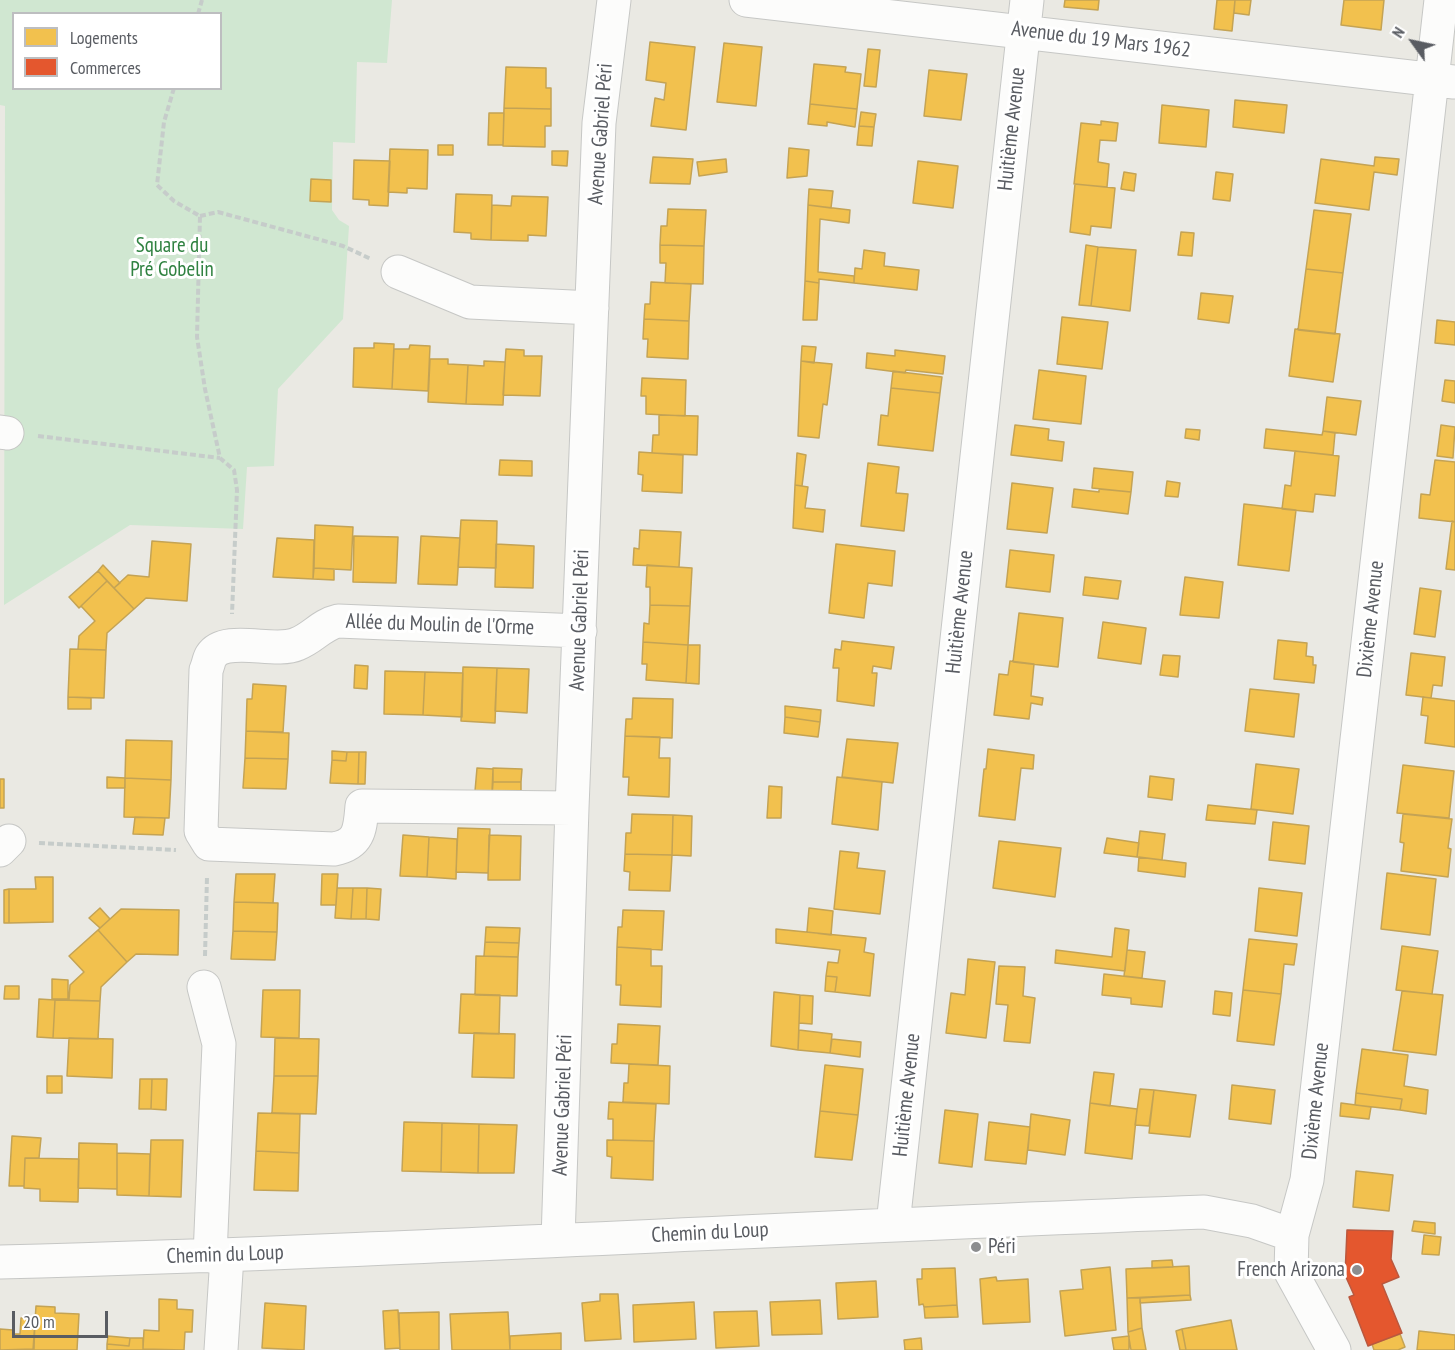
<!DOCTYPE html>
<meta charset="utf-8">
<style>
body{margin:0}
#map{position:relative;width:1455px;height:1350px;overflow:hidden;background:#eae9e3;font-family:"PT Sans Narrow",sans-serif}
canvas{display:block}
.legend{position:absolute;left:12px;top:12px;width:210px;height:78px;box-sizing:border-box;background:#fff;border:2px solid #bdbec0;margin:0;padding:8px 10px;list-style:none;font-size:18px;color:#595c62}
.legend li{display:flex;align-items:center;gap:12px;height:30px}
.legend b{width:30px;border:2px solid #bdbec0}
.north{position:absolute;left:1383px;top:12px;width:60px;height:60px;-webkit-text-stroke:4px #fff;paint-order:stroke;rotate:303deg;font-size:16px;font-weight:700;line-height:24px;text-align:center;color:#595c62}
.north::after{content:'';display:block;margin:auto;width:21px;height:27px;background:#595c62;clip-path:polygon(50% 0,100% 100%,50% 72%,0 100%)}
.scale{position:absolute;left:12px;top:1311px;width:96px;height:27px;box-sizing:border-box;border:3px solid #595c62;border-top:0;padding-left:8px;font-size:18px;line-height:21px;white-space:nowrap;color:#595c62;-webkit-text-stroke:4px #fff;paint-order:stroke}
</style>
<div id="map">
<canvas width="1455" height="1350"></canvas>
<ul class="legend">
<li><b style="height:16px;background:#f2c14e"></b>Logements</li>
<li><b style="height:16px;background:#e4572e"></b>Commerces</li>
</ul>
<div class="north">N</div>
<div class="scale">20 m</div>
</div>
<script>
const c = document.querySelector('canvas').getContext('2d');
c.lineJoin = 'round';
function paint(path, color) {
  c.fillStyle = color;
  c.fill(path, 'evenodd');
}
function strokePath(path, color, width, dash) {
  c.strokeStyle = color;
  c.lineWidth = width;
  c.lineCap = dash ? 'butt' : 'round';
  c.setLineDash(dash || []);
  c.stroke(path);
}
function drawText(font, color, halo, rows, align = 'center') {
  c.font = font + ' "PT Sans Narrow",sans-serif';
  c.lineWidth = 6;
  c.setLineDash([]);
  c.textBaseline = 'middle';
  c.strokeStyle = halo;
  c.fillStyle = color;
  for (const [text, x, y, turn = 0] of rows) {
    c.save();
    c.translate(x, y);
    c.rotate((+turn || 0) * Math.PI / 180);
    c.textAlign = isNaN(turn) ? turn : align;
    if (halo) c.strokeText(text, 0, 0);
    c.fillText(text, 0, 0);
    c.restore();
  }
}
paint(new Path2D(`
 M0 0H392L387 63 357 62 355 143 333 142 332 210 339 220 349 226 343 319 278 389 274 466 247 467 243 529 130 525 4 605 5 106 0 105ZM14 14H220V88H14Z`), '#d0e7d1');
const homes = new Path2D(`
 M1065 0H1099L1098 10 1064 7Z
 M1217 0H1235L1232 31 1214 29Z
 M1235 0H1251L1249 15 1234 13Z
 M1344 0H1384L1381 30 1341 25Z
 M650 42 695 47 686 130 651 126 655 98 664 100 666 83 646 80Z
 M724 43 762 47 756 106 717 102Z
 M868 49 880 50 876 87 864 86Z
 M814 64 846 67 845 72 861 74 857 109 810 104Z
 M506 67 546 68V88H551V109L504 108Z
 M929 70 967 74 961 120 924 116Z
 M1235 100 1287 105 1284 133 1233 127Z
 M810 104 857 109 855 127 827 122V126L808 124Z
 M1162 105 1209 110 1206 147 1159 143Z
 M504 108 551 109V126H545V147L503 146Z
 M861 112 876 114 874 127 859 126Z
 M489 113H504L503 145H488Z
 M1101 121 1118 123 1116 141 1100 140 1098 162 1109 164 1107 187 1074 184 1081 123 1101 125Z
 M859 126 874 127 872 146 857 145Z
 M438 145H453V155H438Z
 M789 148 809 150 807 176 787 178Z
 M390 149 428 150 427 189 407 188V193L388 192Z
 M552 151H568L567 166 552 165Z
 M653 157 693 159 690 184 650 183Z
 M1375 157 1399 159 1397 175 1374 172 1369 210 1315 203 1321 159 1374 166Z
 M726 159 727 172 699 176 697 162Z
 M354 160 390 161 388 206 369 205V200L353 199Z
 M918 161 958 166 953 208 913 203Z
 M1124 172 1136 174 1134 191 1121 189Z
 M1216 172 1233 174 1230 201 1213 199Z
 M311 179 331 180V202L310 201Z
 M1075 184 1115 188 1111 228 1091 226 1090 235 1070 232Z
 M809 189 833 191 831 208 808 205Z
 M456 194 492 195 491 240 471 239V233L454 232Z
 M512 196 548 197 546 236 528 235V241L491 240 492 205 511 206Z
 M808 205 850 210 849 223 820 219 818 272 854 276V283L819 279V283L805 281Z
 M668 209 706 210 704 246 660 245 661 226H667Z
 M1314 210 1351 214 1343 273 1306 269Z
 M1181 232 1194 233 1192 256 1178 255Z
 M660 245 704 246 703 284 665 283 666 263H660Z
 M1086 245 1098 247 1091 306 1079 305Z
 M1098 247 1136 250 1130 311 1091 306Z
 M864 250 885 253 884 266 919 270 917 290 854 283 855 268 862 269Z
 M1306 269 1343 273 1335 334 1298 330Z
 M805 281 819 283 817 320H803Z
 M651 282 691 284 689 321 644 319 645 304H650Z
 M1201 293 1233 296 1229 323 1198 319Z
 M1062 317 1108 322 1102 369 1057 364Z
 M644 319 689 321 688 359 647 357 648 339H643Z
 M1437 320 1455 322V345L1435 343Z
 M1295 329 1340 334 1333 382 1289 376Z
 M374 343 394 344 392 389 353 387 354 348H374Z
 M410 345 430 346 428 391 392 389 394 349H409Z
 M802 346 816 347 814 363 801 361Z
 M506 349 524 350V356H542L540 396 503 395Z
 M895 350 945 356 943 374 906 370 905 373 866 368 867 353 895 356Z
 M430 359H448V364L468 365 466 404 428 402Z
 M484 361 505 362 503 405 466 404 468 365 484 366Z
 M801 361 832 364 827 405 823 404 819 438 798 436Z
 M1039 370 1086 376 1081 424 1033 419Z
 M893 371 942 377 940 393 891 388Z
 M642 378 686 380 685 416 646 414V396H641Z
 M1445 380 1455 381V403L1442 401Z
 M891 388 940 393 933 451 878 445 881 415 888 416Z
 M1327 397 1361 401 1356 435 1323 431Z
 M659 415 698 416 697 455 652 453 653 435H659Z
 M1015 425 1049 429 1048 440 1064 442 1062 461 1011 455Z
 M1441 425 1455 427 1453 458 1437 456Z
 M1186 429 1200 430 1199 440 1185 438Z
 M1266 429 1322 435 1323 431 1335 433 1333 455 1264 448Z
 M1295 451 1339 456 1335 496 1315 494 1313 512 1282 509 1285 485 1291 486Z
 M639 452 683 455 682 493 642 491 643 475 638 474Z
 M797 453 806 455 802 486 795 485Z
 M500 460 532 461V476L499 475Z
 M1435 460 1455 462V522L1419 518 1421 494 1430 495Z
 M868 463 899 467 896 493 908 494 904 531 861 526Z
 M1094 468 1133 472 1131 492 1092 488Z
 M1167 481 1180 483 1178 497 1165 496Z
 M1012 483 1053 488 1047 533 1007 529Z
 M795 485 808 487 805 508 825 510 823 532 793 528Z
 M1074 489 1099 492V489L1131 492 1128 514 1072 507Z
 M1244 504 1296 510 1289 571 1238 565Z
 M461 520 497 521 496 568 458 567Z
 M1452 521 1455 522V570L1446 569Z
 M315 525 353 527 351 570 314 568Z
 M640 530 681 532 679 567 633 565 634 548 639 549Z
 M354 536 398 537 396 583 353 582Z
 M421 536 460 538 457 585 418 584Z
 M277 538 314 540 313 579 273 577Z
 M152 541 191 544 187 601 146 598 134 609 114 588 128 575 149 577Z
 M496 544 534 546 533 588 495 587Z
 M836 544 895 551 892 586 868 583 864 618 829 613Z
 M1010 550 1054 555 1050 592 1006 587Z
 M103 565 120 583 114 588 98 571Z
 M647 565 692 568 690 606 650 605V587H646Z
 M314 568 334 569V580L313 579Z
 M98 571 107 581 79 608 69 597Z
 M1085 577 1121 581 1118 599 1083 595Z
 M1185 577 1223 582 1219 618 1180 615Z
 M107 581 134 609 107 633 106 650 78 649 79 636 95 621 81 606Z
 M1420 588 1441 591 1435 637 1414 634Z
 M650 605 690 606 688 645 643 642 644 623 649 624Z
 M1019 613 1063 618 1058 667 1013 662Z
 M1103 622 1146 628 1141 664 1098 658Z
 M1278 640 1307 643 1306 656 1313 657V665H1316L1314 683 1274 679Z
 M842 641 894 647 891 669 873 666 872 673H877L874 706 837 701 839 668H833L835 649 841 650Z
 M643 642 688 645 686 683 646 680 647 664H642Z
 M688 645H700L699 684 686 683Z
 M70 649 106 650 104 698 68 697Z
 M1411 653 1445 657 1442 686 1433 685 1431 698 1406 695Z
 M1163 655 1180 656 1178 677 1160 675Z
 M1010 661 1034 664 1031 696 1043 698 1042 705 1031 703 1029 719 994 715 999 674 1008 675Z
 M355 665 368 666 367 689 354 688Z
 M463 667 497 668 495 723 461 721Z
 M497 668 529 669 527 713 495 711Z
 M385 671 425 672 423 715 384 714Z
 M425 672 463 673 462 717 423 715Z
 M253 684 286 686 283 732 246 731 247 699H252Z
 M1250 689 1299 694 1294 737 1245 731Z
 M68 697 91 698V709H68Z
 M1423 697 1455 701V747L1425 743 1428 716 1421 715Z
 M633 698 673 699 672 738 625 736 626 719H632Z
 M785 706 821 710 820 722 785 717Z
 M785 717 820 722 818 737 784 733Z
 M246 731 289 733 288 759 245 758Z
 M625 736 660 737 659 758H670L669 797 628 795 629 777H623Z
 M847 739 898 743 893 783 842 777Z
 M126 740 172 741 171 780 125 778Z
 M988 749 1034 755 1033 769 1021 768 1015 820 979 816 984 769H986Z
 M332 751 347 752 346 761 332 760Z
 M347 752H359L358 784 330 783 332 760 346 761Z
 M359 752H366L365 784H358Z
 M245 758 288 759 286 789 243 788Z
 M1256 764 1299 769 1293 814 1251 809Z
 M1403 765 1454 771 1449 818 1397 813Z
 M477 768 493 769 492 792 475 791Z
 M493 768 522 769 521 782H493Z
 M1150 776 1174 779 1172 800 1148 797Z
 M107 777 125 778V788H107Z
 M837 777 882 782 878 830 832 824Z
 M125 778 171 780 169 818 124 817Z
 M0 779H4V808H0Z
 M493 782H521V798L492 796Z
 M769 786 782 787 781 818H767Z
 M1208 805 1257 810 1255 824 1206 820Z
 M632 814 673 815 672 855 625 854 626 833H631Z
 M1403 814 1452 819 1448 848 1451 849 1448 877 1401 871 1404 843 1400 842Z
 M673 815 692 816 691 856 672 855Z
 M135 817 165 818 163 835 133 834Z
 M1273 822 1309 826 1305 864 1269 860Z
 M458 828 490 829 488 873 456 872Z
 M1140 831 1165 834 1162 860 1137 857Z
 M403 835 429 837 427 877 400 876Z
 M489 835 521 836 520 880H488Z
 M429 837 457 839 456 879 427 877Z
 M1107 838 1139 843 1137 857 1104 853Z
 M999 841 1061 848 1055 897 993 888Z
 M840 851 859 853 857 868 885 871 880 914 834 909Z
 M625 854 672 855 670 891 629 890 630 872 624 871Z
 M1139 857 1186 863 1185 877 1138 871Z
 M1387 873 1436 879 1430 935 1381 929Z
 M236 874H275L273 903 234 902Z
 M322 874H338L336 905H321Z
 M35 877H53V922L9 923V889H36Z
 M337 888H353L351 919 335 918Z
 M353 888H367L366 919H351Z
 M367 888 381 889 379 920 366 919Z
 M1259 888 1302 893 1297 936 1255 931Z
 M9 889V923H4V890Z
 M234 902 278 903 277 932 233 931Z
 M100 908 110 919 100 928 89 918Z
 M809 908 833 911 831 935 807 932Z
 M121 909 179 910 178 955 136 954 127 962 98 930Z
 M623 910 664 911 662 950 617 947 618 927H622Z
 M486 927 520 928 519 943 485 942Z
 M1115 928 1129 930 1125 971 1055 963 1056 950 1112 957Z
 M776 929 866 938 864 952 874 954 870 996 835 992 837 977 826 976 828 962 838 963 840 950 776 943Z
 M98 930 127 962 101 987 100 1001 69 1000 70 985 84 972 69 956Z
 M233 931 277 932 275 960 231 959Z
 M1249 939 1297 944 1294 965 1284 964 1281 994 1243 990Z
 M485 942 519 943 518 957 484 956Z
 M1402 946 1438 951 1432 994 1396 990Z
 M617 947 651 949V966H662L661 1007 620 1005 621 985H616Z
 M1127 950 1145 952 1142 978 1124 976Z
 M476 956 518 957 517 996 475 995Z
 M968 959 995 962 986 1038 946 1033 951 993 965 995Z
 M999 966 1025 967 1023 996 1035 998 1030 1043 1004 1041 1008 1005 996 1004Z
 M1104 974 1165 981 1162 1007 1131 1004V998L1102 995Z
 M826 976 837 977 835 992 825 991Z
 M52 979 68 980V999H52Z
 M5 986H19V999H4Z
 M263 990H300L299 1038 261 1037Z
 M1243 990 1281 994 1274 1045 1237 1041Z
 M1215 991 1232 993 1230 1016 1213 1014Z
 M1402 991 1443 995 1436 1055 1393 1050Z
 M774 992 800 995 798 1050 771 1046Z
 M461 994 500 995 499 1034 459 1033Z
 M800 995 813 996 812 1024 799 1023Z
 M39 999 55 1000 53 1038 37 1037Z
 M55 1000 100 1001 98 1039 53 1038Z
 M618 1024 660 1026 658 1065 611 1063 612 1044H617Z
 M799 1030 832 1034 830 1053 798 1050Z
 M474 1033 515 1034 514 1078 472 1077Z
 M69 1038 113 1039 112 1078 67 1076Z
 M275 1038 319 1039 318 1076H274Z
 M832 1039 861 1042 860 1057 830 1053Z
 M1362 1049 1408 1055 1404 1086 1428 1090 1426 1114 1400 1110 1402 1099 1356 1093Z
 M629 1064 670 1066 669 1104 623 1102 624 1083H628Z
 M825 1065 863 1069 858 1115 820 1111Z
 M1094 1072 1114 1074 1110 1106 1090 1103Z
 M47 1076H62V1093H47Z
 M274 1076H318L316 1114 272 1113Z
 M140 1079H152L151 1109H139Z
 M152 1079H167L166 1110 151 1109Z
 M1232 1085 1275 1090 1271 1124 1229 1119Z
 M1140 1089 1154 1090 1149 1126 1135 1125Z
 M1154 1090 1196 1095 1190 1137 1149 1133Z
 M1356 1093 1402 1099 1400 1110 1355 1105Z
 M609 1102 656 1104 654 1141 613 1140V1119H608Z
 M1090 1103 1137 1109 1132 1159 1085 1153Z
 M1341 1103 1371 1107 1369 1119 1340 1116Z
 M945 1110 978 1114 972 1167 939 1163Z
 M820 1111 858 1115 852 1160 815 1157Z
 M258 1113 300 1114 299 1153 256 1151Z
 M1031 1114 1070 1120 1065 1155 1028 1150Z
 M404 1122 442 1123 441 1172 402 1171Z
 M989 1122 1030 1127 1026 1164 985 1160Z
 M442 1123 479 1124 478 1173 441 1172Z
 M479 1124 517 1125 514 1173H478Z
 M12 1136 41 1138 39 1158H25L24 1186H9Z
 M151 1140H183L181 1197 149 1196Z
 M607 1140 654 1141 653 1180 611 1178 612 1157 607 1156Z
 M79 1143 117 1144V1189L78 1188Z
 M256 1151 299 1153 298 1191 254 1190Z
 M117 1153 150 1154 149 1196 117 1195Z
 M25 1158 79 1159 78 1202 40 1201V1189L24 1188Z
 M1356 1171 1393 1175 1389 1211 1353 1207Z
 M1414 1221 1435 1223V1234L1412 1231Z
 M1424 1235 1441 1237 1439 1255 1422 1254Z
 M1172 1260 1173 1267 1152 1268V1261Z
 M1189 1266 1190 1295 1127 1298 1126 1269Z
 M1110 1267 1116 1330 1065 1336 1060 1291 1083 1289 1081 1270Z
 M955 1268 957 1305 924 1307 923 1304 919 1305 917 1279H922V1269Z
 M996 1277 997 1281 1028 1279 1030 1322 983 1324 980 1279Z
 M876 1281 878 1317 838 1319 836 1283Z
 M600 1294H618L621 1339 585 1341 582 1303 600 1301Z
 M1190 1295 1191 1300 1140 1303V1298Z
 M1127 1298H1140L1142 1328 1128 1332Z
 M159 1299 177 1300V1309L193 1310 192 1332H185L184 1350 143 1349 144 1330 159 1331Z
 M820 1300 822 1334 772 1335 770 1302Z
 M694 1302 696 1339 634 1342 633 1305Z
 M265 1303 306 1306 304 1350 262 1348Z
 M957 1305 958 1317 925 1318 924 1307Z
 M36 1306 55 1307V1313L79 1314 77 1350H33Z
 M398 1310 400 1348 385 1349 383 1311Z
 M757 1311 759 1346 716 1348 714 1312Z
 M439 1312V1350H400L399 1313Z
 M508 1312 510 1350H452L450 1314Z
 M21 1318 35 1319 34 1349 0 1350V1329L13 1330V1334H20Z
 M1231 1320 1237 1350H1186L1182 1329Z
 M1142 1328 1146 1350H1131L1128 1332Z
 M1182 1329 1186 1350H1180L1176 1331Z
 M1419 1331 1455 1335V1350H1417Z
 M561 1333V1350H510V1336Z
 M1400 1334 1405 1347 1398 1350H1374L1372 1344Z
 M108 1336 130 1338 129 1346 107 1344Z
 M1129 1336V1350H1114L1112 1338Z
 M130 1338H143V1350H107V1344L129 1346Z
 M921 1338 922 1350H905L904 1340Z`);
paint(homes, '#f2c14e');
strokePath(homes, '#c4a354', 1.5);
const shops = new Path2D(`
 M1347 1230 1393 1231 1391 1259 1399 1277 1382 1284 1402 1333 1368 1346 1349 1297 1354 1295 1345 1275Z`);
paint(shops, '#e4572e');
strokePath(shops, '#ba583e', 1.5);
const minor = new Path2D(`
 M746 0 1454 82
 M398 272 470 302 592 308
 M0 432 7 433
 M572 808 362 806C360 829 360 844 334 849L209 844 201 831 206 670C208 666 209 659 211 656 225 634 275 654 297 644 313 638 321 625 338 621L580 631
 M0 850 9 841
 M204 987 219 1044 210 1256
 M893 1224 1027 0
 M1292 1235 1307 1180 1441 0
 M558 1240 572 808 599 123 614 0
 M0 1262C402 1251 803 1227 1204 1212L1252 1221 1292 1235 1291 1272 1334 1350
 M221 1350 227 1256`);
strokePath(minor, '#c6c7c5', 35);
strokePath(new Path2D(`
 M198 14 202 0
 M174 88 164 122 157 185 174 201 200 216 197 337 205 389 220 458 234 470 237 490 232 614
 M200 216 218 212 343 246 371 259
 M38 436 220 458
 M39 843 176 850
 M205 956 207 877`), '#c6ccca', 4, [6, 3]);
strokePath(minor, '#fcfcfb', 33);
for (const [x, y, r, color] of [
 [976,1247,6,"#8c8d8f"],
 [1357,1270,6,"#8c8d8f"]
]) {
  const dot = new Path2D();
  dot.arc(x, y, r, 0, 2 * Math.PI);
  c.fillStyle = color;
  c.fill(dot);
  strokePath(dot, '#fff', 2);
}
drawText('21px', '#595c62', '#fff', [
 ["Avenue du 19 Mars 1962",1101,40,7],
 ["Huitième Avenue",1012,129,-84],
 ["Avenue Gabriel Péri",601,134,-86],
 ["Huitième Avenue",960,612,-84],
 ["Dixième Avenue",1371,619,-84],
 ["Avenue Gabriel Péri",580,620,-88],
 ["Allée du Moulin de l'Orme",440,625,2],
 ["Huitième Avenue",907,1095,-84],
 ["Dixième Avenue",1316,1101,-84],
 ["Avenue Gabriel Péri",563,1105,-88],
 ["Chemin du Loup",710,1233,-3],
 ["Chemin du Loup",225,1255,-2]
]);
drawText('21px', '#308241', '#fff', [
 ["Square du",172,246],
 ["Pré Gobelin",172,270]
]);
drawText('21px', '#595c62', '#fff', [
 ["Péri",988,1247],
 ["French Arizona",1345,1270,"right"]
], 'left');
</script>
